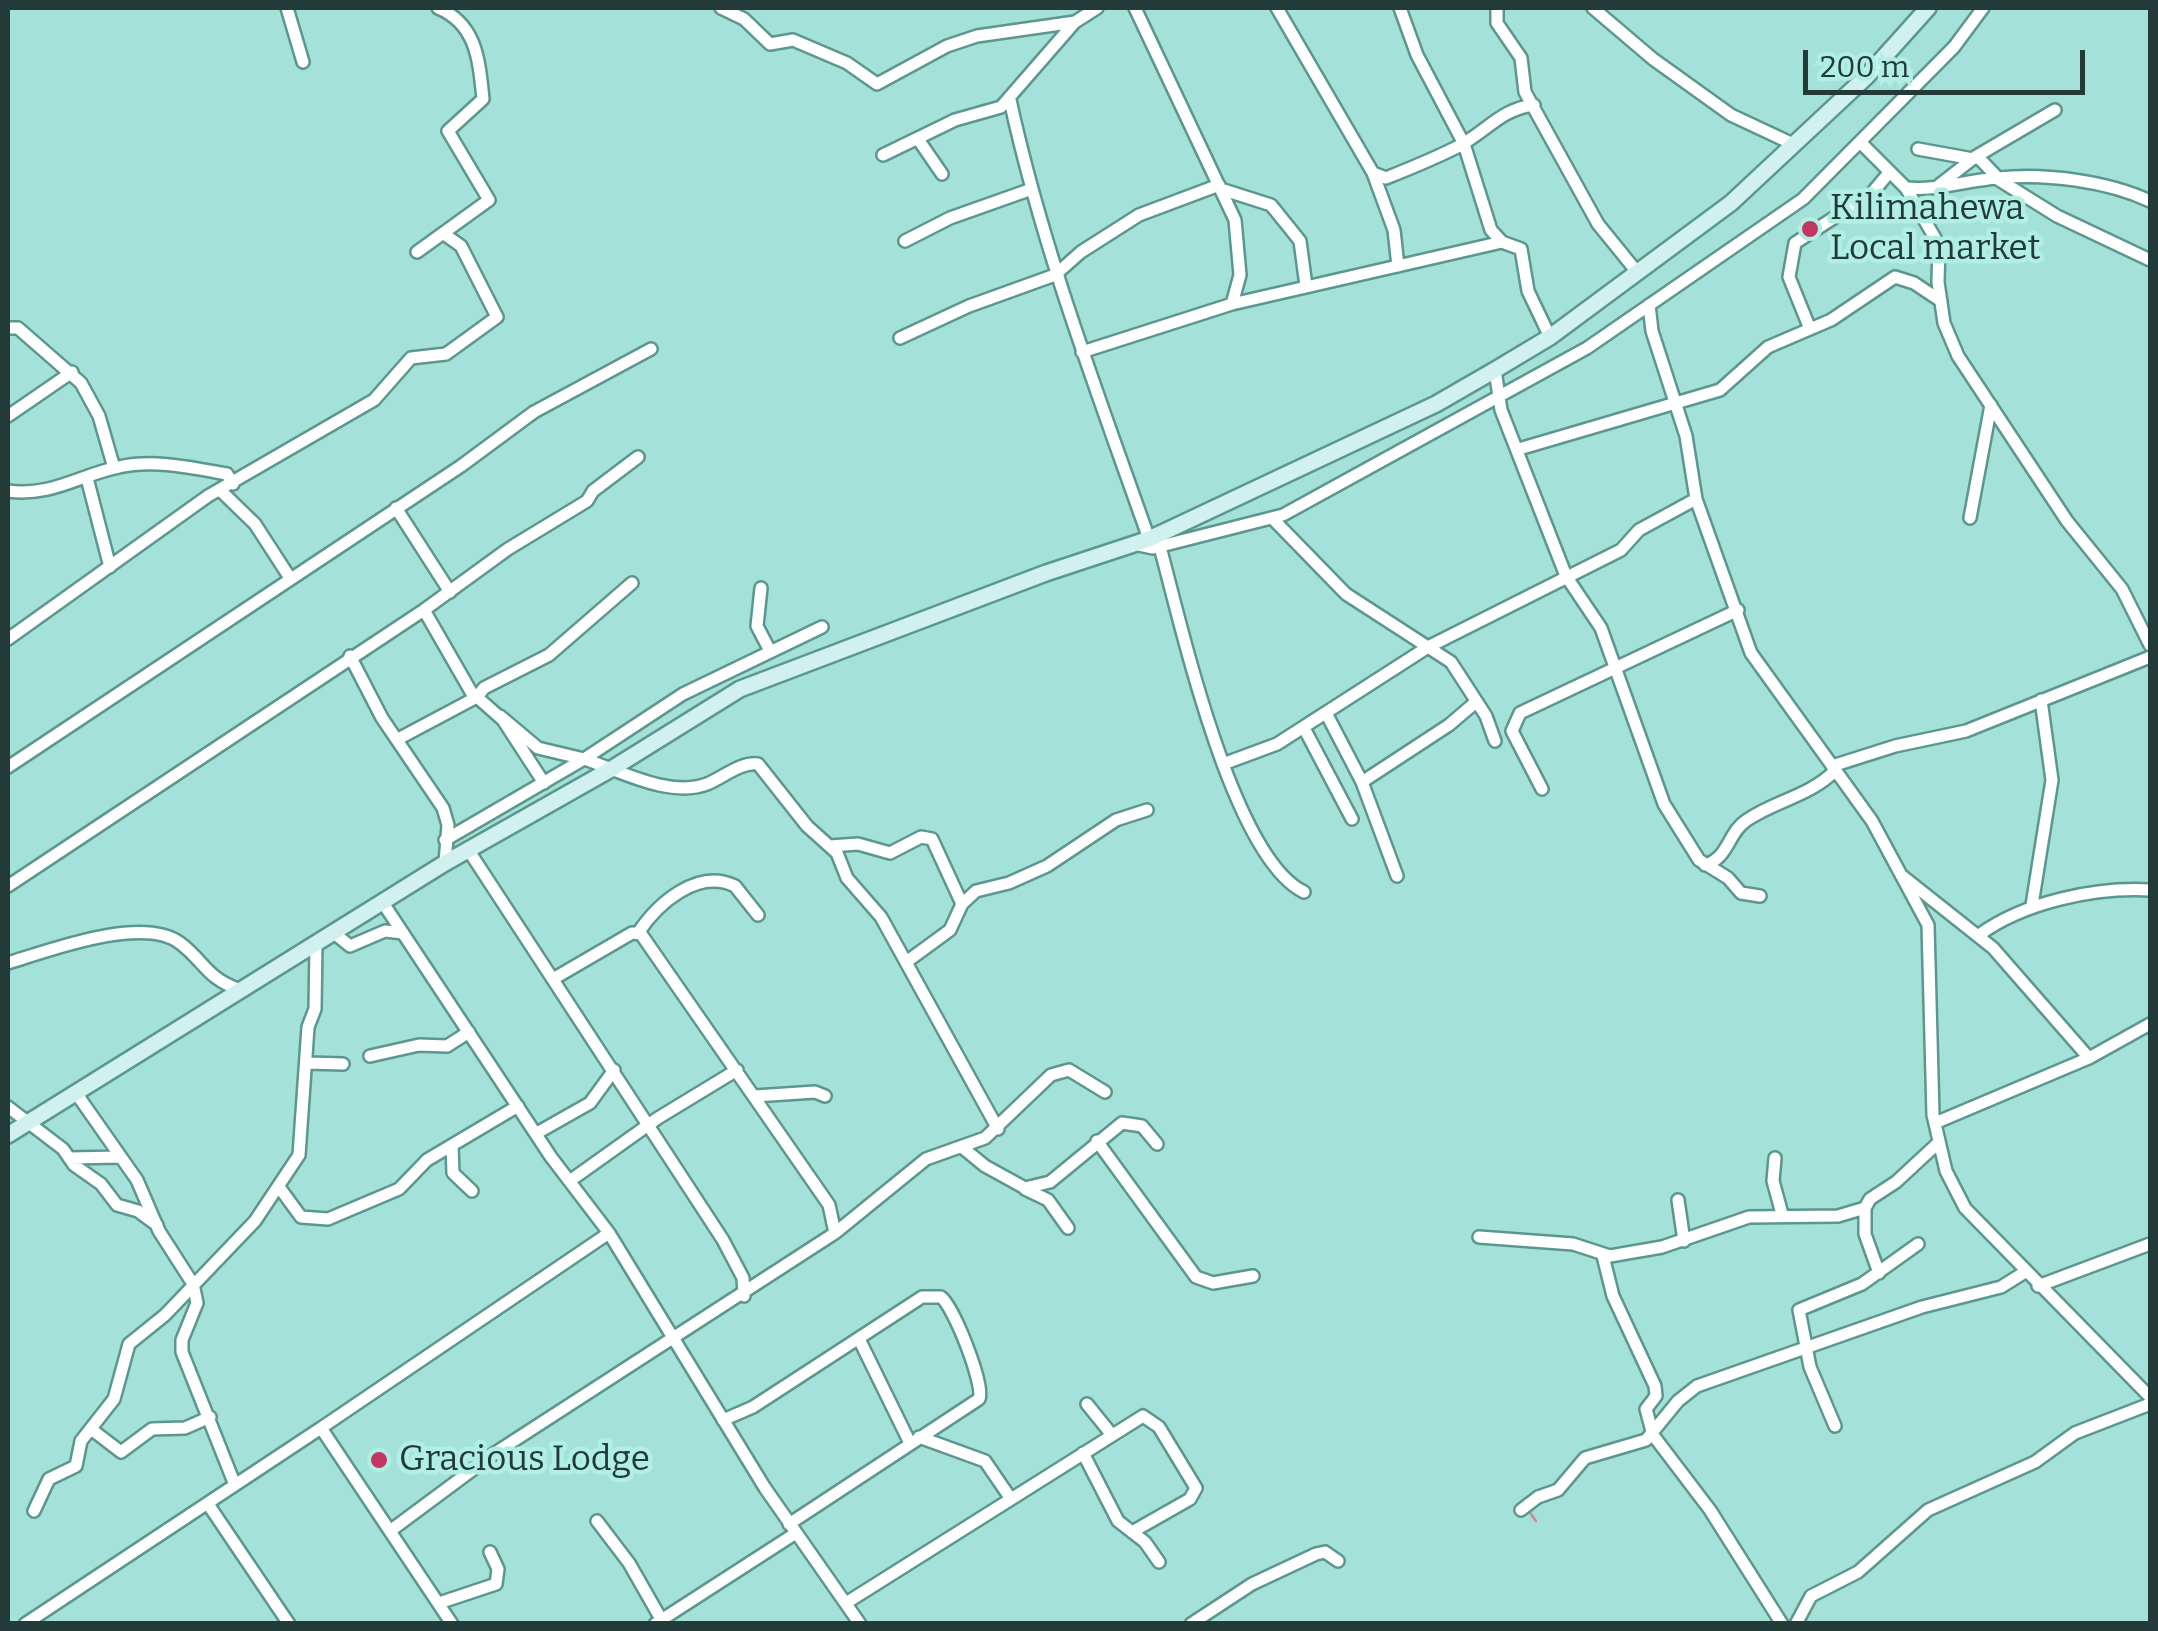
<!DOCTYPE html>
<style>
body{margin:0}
#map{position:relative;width:2158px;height:1631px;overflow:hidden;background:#a4e1d8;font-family:Bitter,serif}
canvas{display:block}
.frame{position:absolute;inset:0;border:10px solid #223b38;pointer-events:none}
.scale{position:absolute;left:1803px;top:50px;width:282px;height:45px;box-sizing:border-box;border:5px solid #223b38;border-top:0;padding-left:12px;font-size:30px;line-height:35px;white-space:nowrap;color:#223b38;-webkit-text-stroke:8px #b1efe5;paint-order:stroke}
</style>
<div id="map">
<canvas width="2158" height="1631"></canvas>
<div class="frame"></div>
<div class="scale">200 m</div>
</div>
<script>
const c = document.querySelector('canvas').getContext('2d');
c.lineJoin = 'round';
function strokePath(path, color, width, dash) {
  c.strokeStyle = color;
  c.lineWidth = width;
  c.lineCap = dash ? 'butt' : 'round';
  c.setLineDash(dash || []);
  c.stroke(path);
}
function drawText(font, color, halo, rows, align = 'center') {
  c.font = font + ' Bitter,serif';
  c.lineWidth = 9;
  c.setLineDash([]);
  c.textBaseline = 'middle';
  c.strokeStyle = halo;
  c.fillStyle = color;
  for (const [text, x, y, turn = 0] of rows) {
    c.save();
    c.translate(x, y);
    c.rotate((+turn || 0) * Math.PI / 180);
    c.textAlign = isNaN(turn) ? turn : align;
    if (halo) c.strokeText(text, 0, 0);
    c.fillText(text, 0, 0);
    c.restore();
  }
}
strokePath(new Path2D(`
 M1528 1510 1536 1521`), '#cb8796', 2.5);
const street = new Path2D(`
 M287 8 303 62
 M721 8 744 19 770 44 793 40 847 63 877 84 947 46 977 36 1075 22
 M1135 8 1235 220 1240 275 1232 304
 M1277 8 1373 173 1394 230 1398 266
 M1400 8 1417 55 1464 144 1491 230 1502 242 1521 249 1528 291 1550 337
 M1497 8V23L1521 58 1525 92 1598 224 1637 272
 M1593 8 1653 59 1731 115 1795 145
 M1010 100C1043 251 1098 394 1149 539
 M918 139 942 174
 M1860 142 1906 188C1938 191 1967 180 1998 178 2045 173 2107 181 2150 201
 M1918 149 1973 159
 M883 155 955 120 1001 107 1075 22 1097 8
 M1977 156 1998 178
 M1373 173 1386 178C1411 168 1436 158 1459 146 1487 131 1501 109 1534 105
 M1996 178 2057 216 2150 260
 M1938 186 1975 157 2055 110
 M1906 188 1939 245 1938 282 1944 323 1958 356 2067 521 2122 589 2150 645
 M1221 189 1271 205 1300 241 1306 286
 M905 241 950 218 1029 190
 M417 252 489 200 448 131 483 99C479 61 477 24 438 8
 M1649 305 1652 331 1686 436 1696 499 1751 653 1872 821 1928 925 1933 1115 1946 1171 1965 1208 2150 1397
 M8 328H18L81 383 99 416 114 468
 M1810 329 1789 277 1795 243 1872 193 1888 174
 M900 338 969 306 1055 275 1081 252 1139 215 1219 185
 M1082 352 1232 304 1502 242
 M1495 370 1501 410 1566 576 1601 628 1664 804 1699 860 1728 878 1741 893 1760 896
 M8 416 72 372
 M1519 449 1720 390 1768 347 1831 320 1895 277 1914 283 1941 301
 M87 478 110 567
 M220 490 255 524 290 578
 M8 491C51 497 79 475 119 467 154 459 193 468 227 474L233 484
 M396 508 450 592
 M1272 518 1346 594 1451 662 1486 716 1495 741
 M1970 518 1991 405
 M1134 544 1153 548 1283 515 1587 348 1803 199 1954 47 1983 8
 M1160 547C1181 624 1232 857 1304 892
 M761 588 757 626 769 649
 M424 610 474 697
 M8 639 208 496 374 400 411 358 446 354 497 317 461 246 444 234
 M350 656 382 718 443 808 448 825 445 863
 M477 697 484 688 549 655 632 583
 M1326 713 1362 782 1397 876
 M500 716 538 748 584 759 683 694 822 627
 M1304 728 1352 819
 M398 739 477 697 503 720 544 783
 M1223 764 1277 744 1428 647 1621 550 1639 530 1696 499
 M1832 766 1895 746 1966 731 2150 657
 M8 767 461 466 534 412 651 349
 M1362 782 1449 725 1476 702
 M1542 789 1512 731 1520 713 1738 610
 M445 840 584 759C621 771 669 798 707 784 724 777 740 762 758 764L807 826 837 853 847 878 881 917 998 1129
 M830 846 858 844 890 853 921 837 932 839 962 904
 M469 851 723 1240 743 1278 744 1296
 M1705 865C1729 858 1728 832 1747 820 1778 799 1807 798 1836 770
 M1901 875 1993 948 2089 1058
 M8 886 424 610 508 549 587 501 593 491 638 457
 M383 903 551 1157 609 1233 765 1488 860 1624
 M2032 905 2052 780 2041 700
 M334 933 350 946 385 931 403 933
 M638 933C658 903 698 868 735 886L758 915
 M1979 935C2024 902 2095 887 2150 890
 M909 960 950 930 962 904 976 891 1009 883 1047 866 1116 820 1147 810
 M8 963C50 950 143 915 180 943 205 962 206 978 240 990
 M553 979 632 933 641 934 829 1205 835 1233
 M370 1056 419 1045 447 1046 469 1032
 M308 1063 343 1064
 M76 1093 137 1180 159 1231 193 1284 197 1303 182 1340V1352L235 1485
 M755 1096 815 1092 825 1096
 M8 1107 63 1149 74 1165 101 1184 117 1205 138 1211 157 1225
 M1935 1123 2089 1058 2150 1024
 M537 1133 590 1103 614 1070
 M1097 1141 1196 1277 1213 1283 1253 1276
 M452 1146 453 1173 472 1191
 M963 1148 985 1166 1025 1188 1050 1182 1122 1123 1142 1126 1157 1144
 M69 1158 120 1157
 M1775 1158 1773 1181 1782 1214
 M571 1180 658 1118 737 1070
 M279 1187 301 1217 328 1219 399 1189 427 1160 518 1106
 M1025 1189 1048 1200 1068 1228
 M1678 1200 1684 1241
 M1479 1237 1573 1244 1610 1256 1662 1247 1749 1217 1838 1216 1865 1208
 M1603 1256 1613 1296 1655 1386 1656 1396 1646 1409 1653 1435 1710 1510 1782 1624
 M1879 1273 1865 1234V1208L1870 1199 1896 1182 1937 1144
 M2038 1286 2150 1244
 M859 1339 909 1441
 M1087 1404 1112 1435
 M723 1420 753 1407 922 1297H941C954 1307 985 1386 979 1399L789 1524
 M1835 1426 1810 1367 1799 1310 1862 1284 1918 1244
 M91 1429 121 1452 152 1429 185 1428 210 1417
 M919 1437 985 1461 1011 1499
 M1083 1453 1118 1521 1145 1542 1159 1562
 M208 1504 289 1624
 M1521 1510 1538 1497 1558 1490 1585 1458 1646 1440 1678 1401 1697 1386 1922 1307 2001 1287 2025 1272
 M34 1511 49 1479 76 1466 81 1441 114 1399 129 1344 165 1315 255 1221 299 1155 308 1027 315 1009 316 944
 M597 1521 629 1563 661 1619
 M390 1531 495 1453 835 1233 926 1159 985 1138 1051 1075 1069 1070 1105 1092
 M439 1603 496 1584 498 1569 490 1552
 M846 1603 1143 1416 1159 1427 1196 1488 1190 1499 1132 1532
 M25 1624 321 1428
 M452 1624 321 1428 609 1233
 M655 1624 796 1533
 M1191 1624 1252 1584 1316 1554 1325 1552 1338 1561
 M1796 1624 1811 1596 1858 1572 1928 1510 2035 1462 2075 1433 2150 1404`);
const secondary = new Path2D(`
 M8 1135 445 863 613 768 740 689 1046 573 1149 539 1436 404 1495 370 1550 337 1731 203 1866 77 1928 8`);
strokePath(street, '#5b978f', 16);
strokePath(secondary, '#5b978f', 20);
strokePath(street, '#fff', 11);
strokePath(secondary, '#d0f1ed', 15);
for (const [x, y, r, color] of [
 [1810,229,10,"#c33565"],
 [379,1460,10,"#c33565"]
]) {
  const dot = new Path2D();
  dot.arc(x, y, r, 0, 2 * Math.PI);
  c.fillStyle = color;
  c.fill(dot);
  strokePath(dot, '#b1efe5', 4);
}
drawText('35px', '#223b38', '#b1efe5', [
 ["Kilimahewa",1830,209],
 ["Local market",1830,249],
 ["Gracious Lodge",399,1460]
], 'left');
</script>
